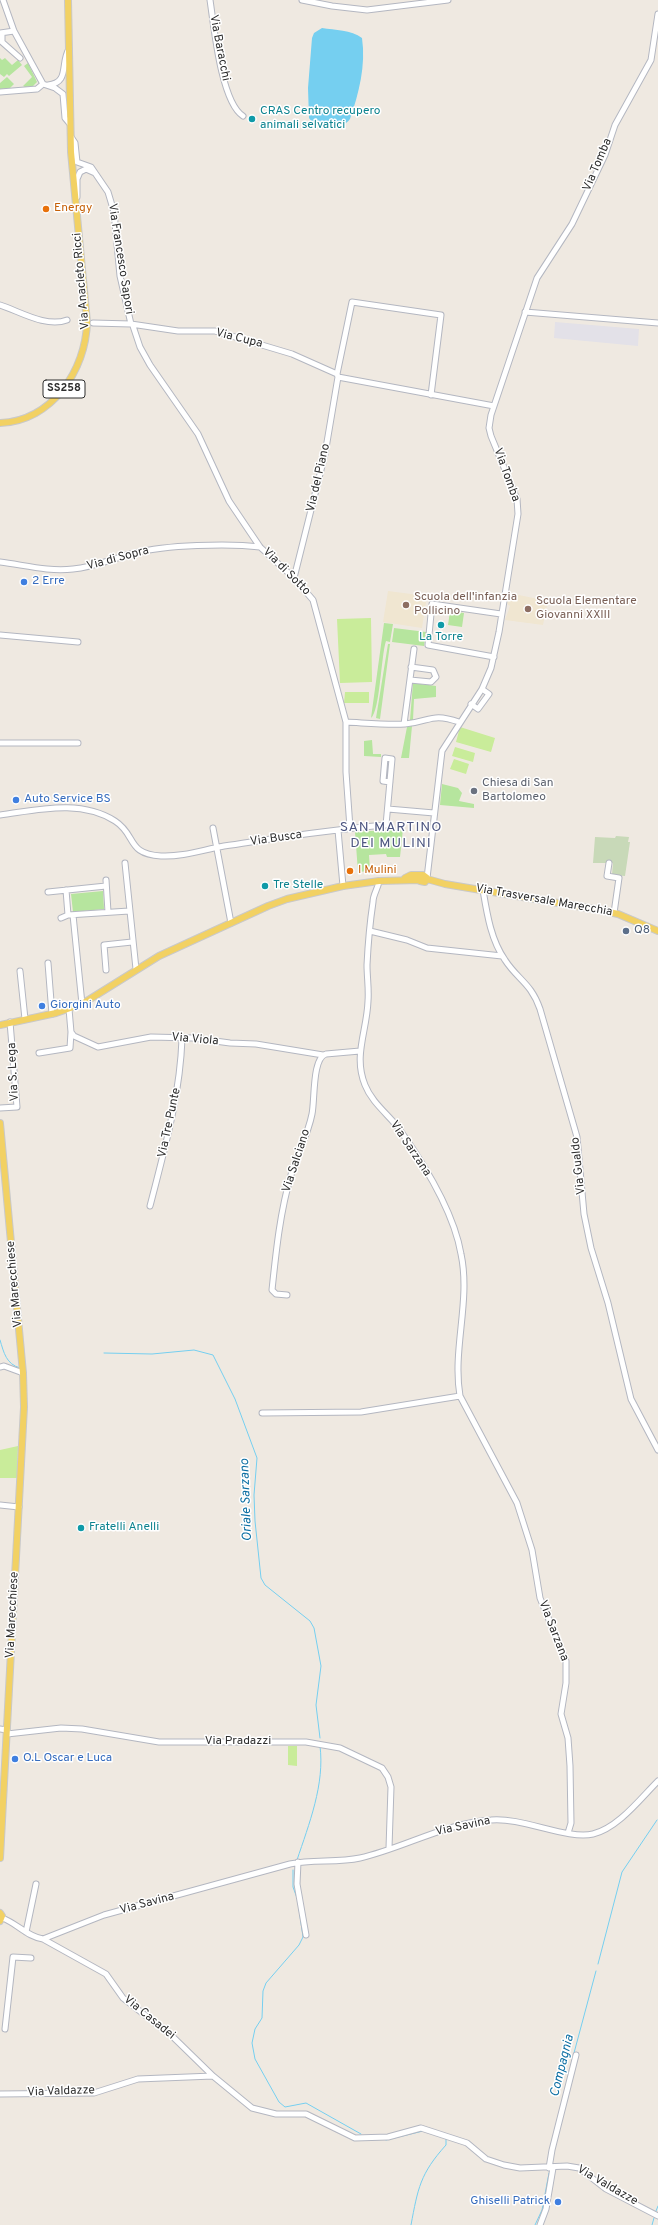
<!DOCTYPE html>
<style>
body{margin:0}
canvas{display:block;background:#efe9e1}
</style>
<canvas width="658" height="2225"></canvas>
<script>
const c = document.querySelector('canvas').getContext('2d');
c.lineJoin = 'round';
function paint(path, color) {
  c.fillStyle = color;
  c.fill(path, 'evenodd');
}
function strokePath(path, color, width, dash) {
  c.strokeStyle = color;
  c.lineWidth = width;
  c.lineCap = dash ? 'butt' : 'round';
  c.setLineDash(dash || []);
  c.stroke(path);
}
function drawText(font, color, halo, rows, align = 'center') {
  c.font = font + ' Overpass,sans-serif';
  c.lineWidth = 3;
  c.setLineDash([]);
  c.textBaseline = 'middle';
  c.strokeStyle = halo;
  c.fillStyle = color;
  for (const [text, x, y, turn = 0] of rows) {
    c.save();
    c.translate(x, y);
    c.rotate((+turn || 0) * Math.PI / 180);
    c.textAlign = isNaN(turn) ? turn : align;
    if (halo) c.strokeText(text, 0, 0);
    c.fillText(text, 0, 0);
    c.restore();
  }
}
paint(new Path2D(`
 M555 322 639 329 638 346 554 338Z`), '#e3e1e8');
paint(new Path2D(`
 M388 591 427 596 422 628 383 622Z
 M509 593 548 601 543 625 505 620 510 606 507 604Z`), '#f0e6d1');
paint(new Path2D(`
 M0 58 2 60 5 58 12 65 18 60 22 65 9 76 7 74 4 77 0 74Z
 M28 63 37 82 33 86 25 87 23 86 32 77 24 66Z
 M7 77 14 84 10 88 0 89V83Z
 M450 611 464 613 462 627 448 625Z
 M384 623 393 624 390 642 386 641C381 656 380 711 371 718Z
 M394 628 426 632 424 646 392 642Z
 M388 644H390L380 719 376 718Z
 M413 683 436 686V697L414 699 413 720H410Z
 M412 726 409 758H401L407 727Z
 M372 740 373 754H381V757L364 756V741Z
 M442 784 458 788 462 793 459 801 474 804V808L440 805Z
 M403 829 400 857H387L386 854 369 855 370 871 358 872 355 832Z
 M103 891 104 909 73 912 71 894Z`), '#b6e59e');
paint(new Path2D(`
 M616 836 629 837 628 842H630L625 876 612 875 613 863H593L595 837 615 838Z`), '#c8d9b8');
paint(new Path2D(`
 M371 618 372 682 340 683 337 619Z
 M345 692H369V703H344Z
 M460 727 495 738 491 752 456 742Z
 M455 747 475 753 473 762 452 756Z
 M454 759 469 764 466 774 450 769Z
 M18 1446 17 1478H0V1450Z
 M288 1746H297V1766L288 1765Z`), '#c9ec9a');
paint(new Path2D(`
 M322 28C335 30 351 30 362 38 366 65 359 93 350 119 342 131 317 131 309 118L308 88 312 38 314 33Z`), '#75cff0');
strokePath(new Path2D(`
 M0 1340C4 1353 6 1364 20 1368
 M104 1353 152 1354 194 1350 213 1355 235 1399 257 1458 254 1495 255 1521 261 1578 265 1585 310 1621 314 1628 321 1666 316 1705 320 1738
 M297 1860C309 1824 325 1784 320 1746
 M293 1870V1887L297 1898
 M299 1909 303 1937 299 1945 266 1983 263 1991 262 2018 255 2029 252 2043 255 2059 279 2102 285 2107 306 2103 361 2134
 M598 1964 622 1872 657 1820
 M574 2053 596 1971
 M386 2140 423 2131
 M656 2211 658 2206
 M411 2225C418 2188 420 2174 446 2145V2138
 M535 2225 542 2210 549 2173
 M652 2225 654 2218`), '#75cff0', 1);
const minor = new Path2D(`
 M3 0 14 31 43 84 55 88 63 94 65 118 70 124
 M210 0C214 26 221 102 243 116
 M302 0 332 6 367 10 448 0
 M0 33 14 31
 M2 33V42L20 58
 M48 85C70 83 60 63 69 49
 M0 92 37 89 43 84
 M71 137 75 143 77 162 91 167 108 192 114 212 120 276 131 324
 M77 197V179L80 172 86 169 95 173
 M0 305C19 311 46 328 67 320
 M525 312 658 323
 M93 323 131 324 178 331H215L292 354 337 374 338 377
 M133 326 140 347 150 365 198 434 229 501 260 547 294 578 313 600 346 722V772L350 828
 M337 374 352 302 441 315 431 395
 M338 377 494 406
 M0 562C24 565 49 572 73 569 95 567 114 558 135 553 165 545 229 543 260 547
 M294 578 325 454 338 377
 M0 635 78 642
 M494 657 428 645 432 604 501 614
 M410 680 431 682 436 677 433 670 411 667
 M471 704 478 709 489 694 482 689
 M346 722C366 723 386 725 405 724 430 722 431 712 459 722
 M404 724 414 649
 M0 743H78
 M388 809 434 813
 M0 815C38 810 80 799 115 821 137 835 126 854 161 856 183 857 202 850 224 846 278 838 332 829 386 825L392 759 385 758 383 781 390 782
 M213 828 231 923
 M338 830 343 886
 M125 863 136 969
 M609 863 607 876 619 878 614 913
 M427 878 442 751 482 689 491 668 499 632 518 514 517 499 491 436 489 428 491 415 537 278 572 224 605 155 615 125 651 60 658 14
 M106 880 108 912
 M379 881C378 889 373 894 373 902 370 922 368 944 367 965 367 977 369 989 368 1001 367 1031 353 1056 365 1085 372 1103 389 1115 400 1130 424 1164 454 1213 461 1254 471 1301 452 1349 460 1396L517 1503 532 1550 540 1598 566 1661V1683L561 1714 568 1738 570 1766 571 1823 568 1833
 M66 890 68 915
 M483 890C487 914 491 940 505 960 518 980 531 983 540 1009L577 1137 584 1214 591 1248 608 1303 631 1399 658 1450
 M48 892 106 886
 M73 915 82 1004
 M61 918 68 915 129 911
 M370 931 407 940 427 948 502 956
 M48 963 52 1014
 M106 970 104 945 132 942
 M20 971 25 1019
 M69 1009 71 1032 74 1036 98 1047 151 1037 193 1038 230 1043 256 1044 323 1055
 M39 1053 70 1048 71 1032
 M0 1108 17 1107 10 1022
 M150 1206C164 1151 180 1096 182 1039
 M287 1295 276 1294 272 1290C276 1252 280 1212 291 1175 297 1154 308 1135 312 1114 315 1100 312 1058 326 1054L360 1051
 M0 1367 4 1366 23 1373
 M262 1413 361 1412 460 1396
 M0 1505 19 1507
 M0 1729 7 1730
 M7 1734 61 1728 82 1729 159 1742H306L340 1748 382 1768 388 1777 391 1787 389 1848
 M298 1862 297 1884 306 1935
 M2 1918C17 1923 27 1937 43 1939L104 1915 290 1864C313 1859 337 1863 360 1858 404 1848 445 1823 491 1820 522 1817 567 1840 593 1834 618 1828 640 1799 658 1781
 M26 1932 36 1884
 M43 1939 106 1974 123 1998 173 2037 213 2076
 M5 2029 13 1957 31 1958
 M0 2094 94 2093 138 2079 213 2076 252 2108 276 2114H306L355 2138 388 2137 421 2128 467 2143 486 2159 504 2165 520 2168 567 2166 579 2168 606 2189 658 2216
 M549 2168 552 2150 576 2055
 M540 2225 546 2209 553 2168`);
const major = new Path2D(`
 M0 423C52 421 86 370 87 322L71 152 68 0
 M405 878 411 875H423L427 878 425 882 420 881 421 875
 M427 879 445 884 600 910 618 914 658 931
 M0 1025 56 1013 82 1004 159 956 268 906 287 899 343 886 379 881 419 880
 M0 1123 23 1373 24 1407 0 1858
 M0 1913 2 1916 0 1921`);
strokePath(minor, '#b4b7c1', 7);
strokePath(major, '#c9c9c9', 8);
strokePath(minor, '#fff', 5);
strokePath(major, '#f2d163', 6);
for (const [x, y, r, color] of [
 [252,119,4,"#0f9aa8"],
 [46,209,4,"#e8710a"],
 [24,582,4,"#3f7fe0"],
 [406,605,4,"#8d6e63"],
 [528,609,4,"#8d6e63"],
 [441,625,4,"#0f9aa8"],
 [474,791,4,"#6b7280"],
 [16,800,4,"#3f7fe0"],
 [350,871,4,"#e8710a"],
 [265,886,4,"#0f9aa8"],
 [626,931,4,"#5c6f8a"],
 [42,1006,4,"#3f7fe0"],
 [81,1528,4,"#0f9aa8"],
 [15,1759,4,"#3f7fe0"],
 [558,2202,4,"#3f7fe0"]
]) {
  const dot = new Path2D();
  dot.arc(x, y, r, 0, 2 * Math.PI);
  c.fillStyle = color;
  c.fill(dot);
  strokePath(dot, '#fff', 1.5);
}
for (const [x, y, w] of [
 [64,389,42]
]) {
  const box = new Path2D();
  box.roundRect(x - w / 2, y - 9, w, 18, 3);
  c.fillStyle = '#fff';
  c.fill(box);
  strokePath(box, '#2e2e2e', 1);
}
drawText('bold 11px', '#2e2e2e', null, [
 ["SS258",64,389]
]);
drawText('12px', '#2e2e2e', '#fff', [
 ["Via Baracchi",219,48,79],
 ["Via Tomba",598,165,-67],
 ["Via Francesco Sapori",120,259,81],
 ["Via Anacleto Ricci",82,281,-95],
 ["Via Cupa",239,339,14],
 ["Via Tomba",506,475,70],
 ["Via del Piano",319,478,-77],
 ["Via di Sopra",118,559,-15],
 ["Via di Sotto",286,572,45],
 ["Via Busca",276,839,-8],
 ["Via Trasversale Marecchia",544,901,10],
 ["Via Viola",195,1040,5],
 ["Via S. Lega",14,1072,-93],
 ["Via Tre Punte",170,1123,-78],
 ["Via Sarzana",410,1149,56],
 ["Via Salciano",297,1161,-72],
 ["Via Gualdo",579,1166,-96],
 ["Via Marecchiese",15,1284,-95],
 ["Via Marecchiese",13,1615,-87],
 ["Via Sarzana",553,1631,69],
 ["Via Pradazzi",238,1742],
 ["Via Savina",463,1827,-12],
 ["Via Savina",147,1904,-15],
 ["Via Casadei",149,2018,39],
 ["Via Valdazze",61,2092,-2],
 ["Via Valdazze",607,2186,30]
]);
drawText('12px', '#0d838f', '#fff', [
 ["CRAS Centro recupero",260,112],
 ["animali selvatici",260,126],
 ["La Torre",441,638,"center"],
 ["Tre Stelle",273,886],
 ["Fratelli Anelli",89,1528]
], 'left');
drawText('12px', '#c56008', '#fff', [
 ["Energy",54,209],
 ["I Mulini",358,871]
], 'left');
drawText('12px', '#366cbe', '#fff', [
 ["2 Erre",32,582],
 ["Auto Service BS",24,800],
 ["Giorgini Auto",50,1006],
 ["O.L Oscar e Luca",23,1759],
 ["Ghiselli Patrick",550,2202,"right"]
], 'left');
drawText('12px', '#785e54', '#fff', [
 ["Scuola dell'infanzia",414,598],
 ["Pollicino",414,612],
 ["Scuola Elementare",536,602],
 ["Giovanni XXIII",536,616]
], 'left');
drawText('12px', '#5b616d', '#fff', [
 ["Chiesa di San",482,784],
 ["Bartolomeo",482,798]
], 'left');
drawText('12px', '#4e5e75', '#fff', [
 ["Q8",634,931]
], 'left');
drawText('italic 13px', '#0d6fa3', '#fff', [
 ["Oriale Sarzano",247,1500,-92],
 ["Compagnia",563,2066,-76]
]);
c.letterSpacing = '1px';
drawText('14px', '#4d5680', '#fff', [
 ["SAN MARTINO",391,828],
 ["DEI MULINI",391,844]
]);
c.letterSpacing = '0px';
</script>
